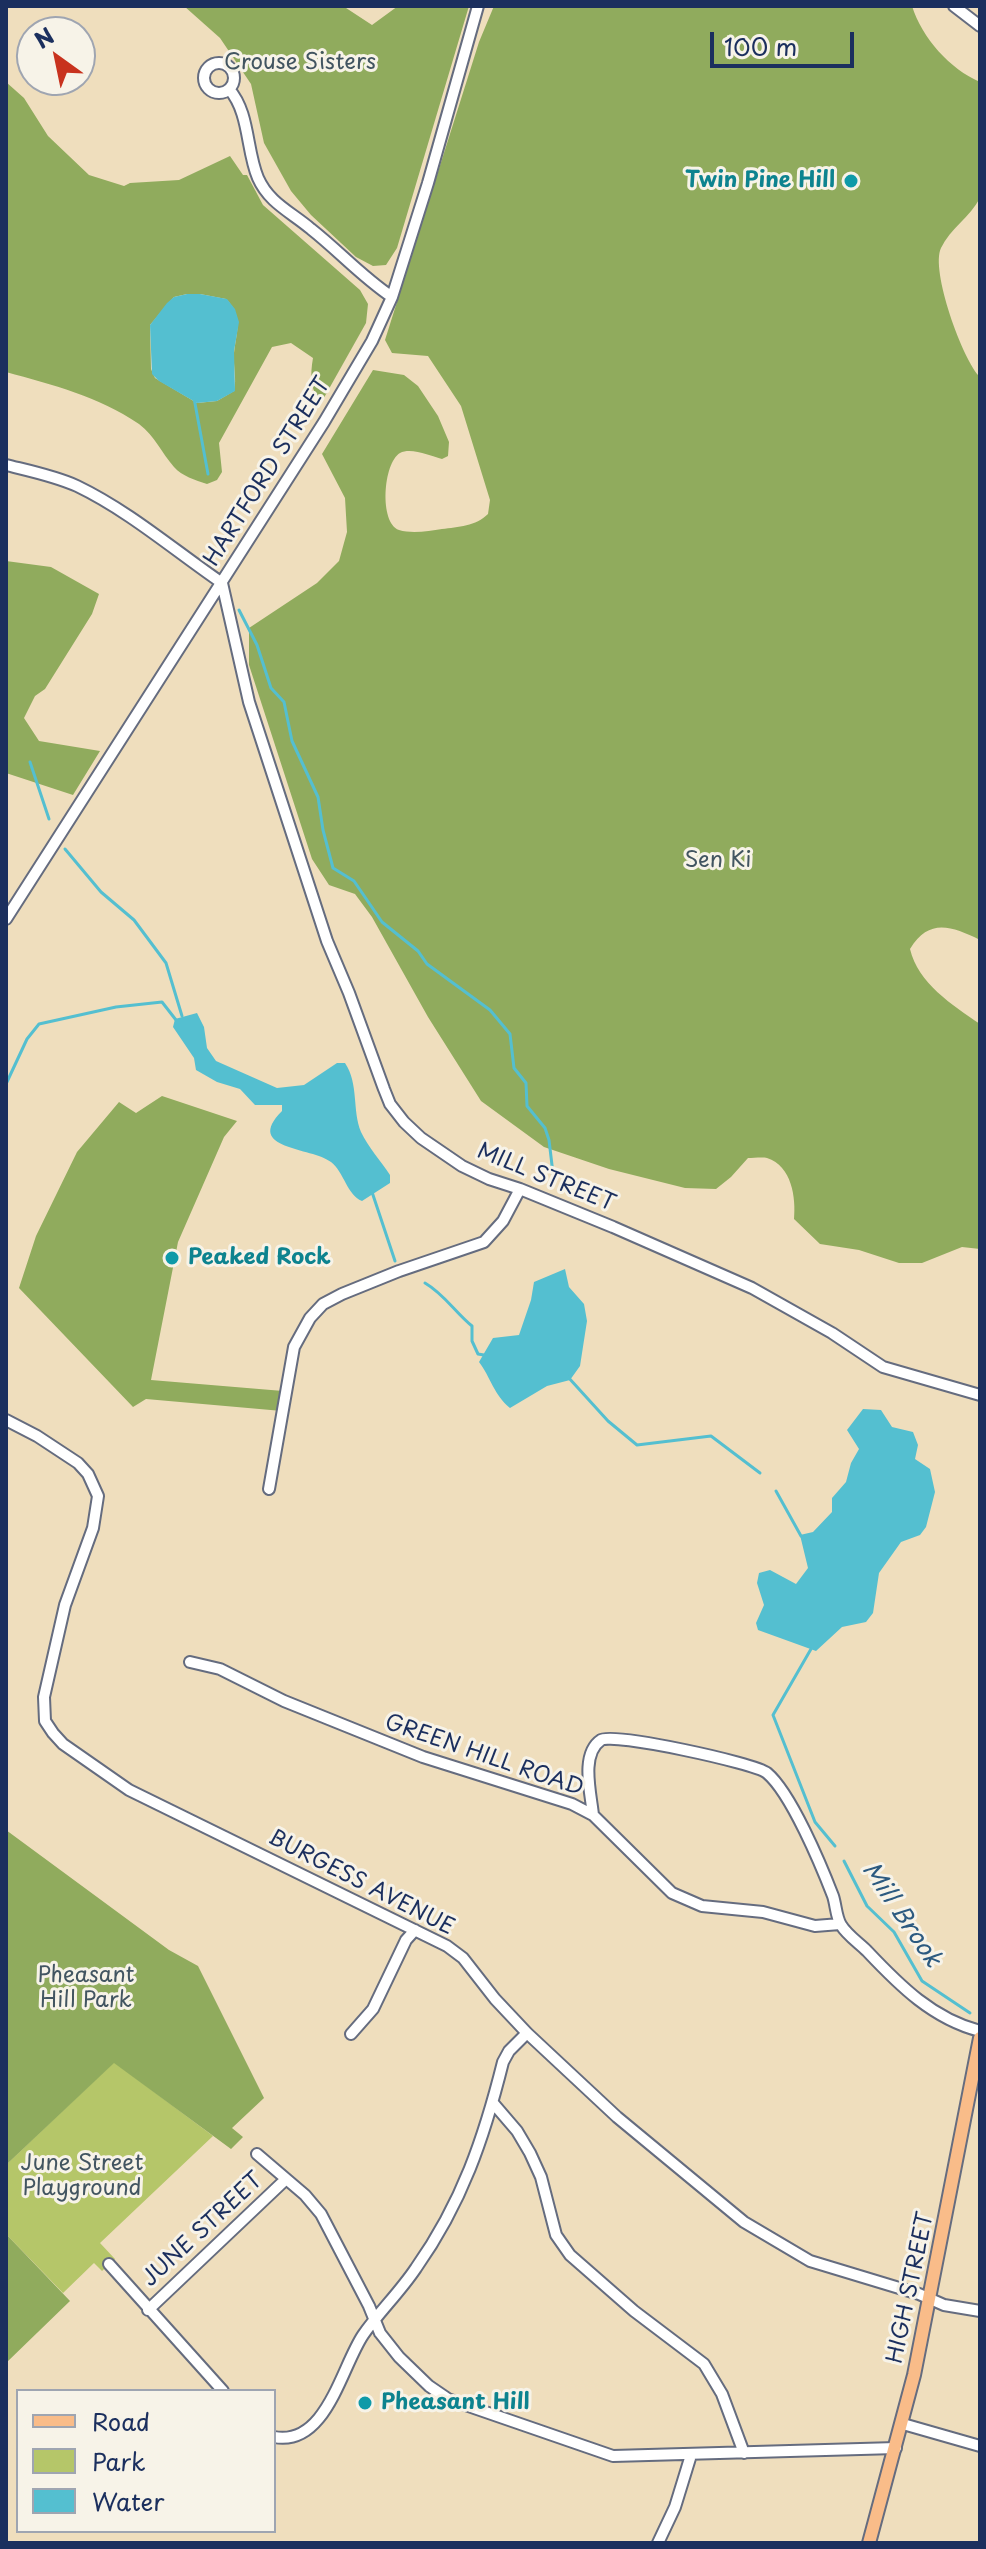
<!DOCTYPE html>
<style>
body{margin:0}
#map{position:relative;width:986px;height:2549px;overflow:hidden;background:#efdebd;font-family:"Playpen Sans",sans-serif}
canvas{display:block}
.frame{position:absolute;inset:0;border:8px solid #1b2f5e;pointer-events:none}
.legend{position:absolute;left:16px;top:2389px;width:260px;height:144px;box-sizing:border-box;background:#f7f3e8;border:2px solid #9fa5b1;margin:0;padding:10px 14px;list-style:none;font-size:24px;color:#1b2f5e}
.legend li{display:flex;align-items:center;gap:16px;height:40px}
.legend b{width:40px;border:2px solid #9fa5b1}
.north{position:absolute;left:16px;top:16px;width:80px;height:80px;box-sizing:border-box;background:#f7f3e8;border:2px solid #9fa5b1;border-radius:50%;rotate:327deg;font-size:22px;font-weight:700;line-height:32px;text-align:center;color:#1b2f5e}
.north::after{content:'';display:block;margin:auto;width:28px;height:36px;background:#c8321e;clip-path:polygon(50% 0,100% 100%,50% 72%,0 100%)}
.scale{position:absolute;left:710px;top:32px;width:144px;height:36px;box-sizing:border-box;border:4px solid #1b2f5e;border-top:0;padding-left:10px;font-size:24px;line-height:28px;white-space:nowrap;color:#1b2f5e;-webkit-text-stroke:6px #f7f3e8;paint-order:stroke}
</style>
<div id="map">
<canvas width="986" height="2549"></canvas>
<div class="frame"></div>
<ul class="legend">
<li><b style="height:10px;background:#f9bc89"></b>Road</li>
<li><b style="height:22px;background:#b5c669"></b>Park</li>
<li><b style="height:22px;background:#54bfd0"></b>Water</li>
</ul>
<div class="north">N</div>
<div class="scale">100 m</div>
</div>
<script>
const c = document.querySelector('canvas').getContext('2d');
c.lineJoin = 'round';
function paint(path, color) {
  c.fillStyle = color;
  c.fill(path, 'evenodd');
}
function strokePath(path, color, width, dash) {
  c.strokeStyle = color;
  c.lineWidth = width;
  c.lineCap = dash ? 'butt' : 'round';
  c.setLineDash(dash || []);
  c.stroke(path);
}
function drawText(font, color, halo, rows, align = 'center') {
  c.font = font + ' "Playpen Sans",sans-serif';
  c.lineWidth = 6;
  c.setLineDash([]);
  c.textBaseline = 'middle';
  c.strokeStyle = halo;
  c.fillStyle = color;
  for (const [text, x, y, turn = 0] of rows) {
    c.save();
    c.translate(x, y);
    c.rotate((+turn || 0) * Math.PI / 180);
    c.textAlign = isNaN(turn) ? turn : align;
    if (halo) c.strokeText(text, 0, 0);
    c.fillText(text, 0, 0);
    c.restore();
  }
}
paint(new Path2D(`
 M114 2062 213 2136 100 2243 115 2259 102 2271 94 2263 63 2293 6 2234V2165Z`), '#b5c669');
paint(new Path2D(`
 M184 6H343L372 25 398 6H469L397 248 386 265 373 266 356 257 311 215 291 191 264 143 251 84 220 38Z
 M494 6H912C922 38 950 69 980 82V198C970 217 950 229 941 248 930 270 963 361 980 377V940C951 926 929 918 910 949 918 983 952 1005 980 1024V1249L962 1247 922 1263H899L859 1250 820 1244 794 1219C796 1198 792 1166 767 1158 763 1157 753 1158 748 1158L731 1177 716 1189 685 1188 609 1169 544 1147 481 1101 428 1017 372 917 355 894 329 885 312 859 249 665V628L317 583 339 561 347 532 345 498 322 454 373 370 404 375 418 386 438 416 449 442 448 456 442 459C431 456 411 447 400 453 383 463 379 523 399 530 412 534 429 531 442 529 458 527 476 526 488 514L490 500 461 406 428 356 392 353 385 340 479 42Z
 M6 82 24 98 48 136 89 175 124 186 130 183 179 180 230 156 243 175H247L263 205 360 290 368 304 366 323 321 403C310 390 310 375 313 358L291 343 272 347 219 443 222 472 217 480 207 484C195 480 182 476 174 467 161 452 155 436 139 424 98 396 53 385 6 372ZM187 294H200L226 299C244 317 236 332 234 353 233 366 237 379 234 391L217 401 197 403 155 378 151 369 150 325 174 297Z
 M6 561 51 567 99 594 92 614 45 689 35 696 24 718 39 741 100 751 73 795 6 773Z
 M162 1096 237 1121 224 1137 178 1242 151 1380 283 1391 282 1411 146 1399 133 1407 19 1288 36 1236 77 1152 119 1102 136 1113Z
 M6 1830 169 1950 198 1966 264 2098 232 2128 243 2137 231 2149 114 2063 6 2165Z
 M6 2234 70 2301 6 2363Z`), '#90ab5d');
paint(new Path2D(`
 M187 294H200L227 299 235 309 239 322 234 351 235 391 217 401 197 403 159 381 152 374 150 325 167 303 174 297Z
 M197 1013 204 1027 207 1048 216 1061 277 1088 304 1085 337 1063H345C359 1084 352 1110 361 1132 368 1147 381 1161 390 1175V1183L362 1201C347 1195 344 1172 331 1162 312 1147 243 1150 282 1111V1105H255L240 1089 217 1082 196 1070 194 1058 173 1027 175 1019Z
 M565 1269 569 1287 584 1304 587 1321 580 1366 570 1380 547 1386 510 1408C494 1395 491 1378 479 1362L493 1338 519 1335 531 1300 534 1282Z
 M863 1409 881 1410 892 1427 913 1432 918 1445 915 1459 930 1469 935 1492 926 1527 920 1535 901 1542 879 1573 873 1613 866 1622 842 1627 816 1651 758 1630 756 1623 764 1605 757 1583 759 1573 770 1570 796 1584 808 1568 800 1535 813 1532 832 1512V1498L846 1482 851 1463 859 1449 847 1430Z`), '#54bfd0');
strokePath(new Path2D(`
 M194 398 208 474
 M239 610 257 645 271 688 284 702 292 741 318 797 323 830 333 868 354 881 382 922 418 951 427 964 490 1010 510 1034 514 1068 526 1083 527 1106 545 1128 549 1140 554 1182
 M30 762 49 819
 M65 849 101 892 134 920 166 963 182 1016
 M6 1084 27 1039 39 1024 116 1007 162 1002 176 1020
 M372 1192 395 1261
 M425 1283C444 1294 455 1312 472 1326V1341L478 1354 484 1355
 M568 1377 608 1421 637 1445 711 1436 760 1473
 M776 1491 801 1536
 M811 1649 773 1715 815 1822 835 1846
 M844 1861 867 1906 894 1932 922 1981 970 2013`), '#54bfd0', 3);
const minor = new Path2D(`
 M954 6 980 26
 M204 78a15 15 0 1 1 30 0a15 15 0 1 1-30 0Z
 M229 89C250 113 246 150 258 178 269 203 291 212 311 229 339 251 362 277 392 297
 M6 465C30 471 55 476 77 486 129 511 174 550 222 583L249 702 327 941 349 993 384 1089 390 1104 404 1122 421 1138 462 1166 489 1179 520 1189 613 1227 752 1288 832 1333 883 1367 980 1395
 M6 919 324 422 372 341 392 297 428 183 478 6
 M6 1420 37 1436 78 1463 88 1474 98 1496 93 1528 65 1605 44 1697 45 1721 53 1733 63 1744 129 1790 447 1946 463 1958 495 1999 527 2033 617 2117 744 2222 810 2261 919 2294 944 2305 980 2311
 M269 1489 294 1347 310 1318 323 1304 342 1294 399 1271 484 1242 503 1221 520 1189
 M190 1662 220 1669 284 1701 423 1757 572 1804 593 1815 672 1893 702 1906 763 1912 815 1926 840 1924
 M593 1815C591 1794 580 1754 601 1740 611 1732 755 1763 767 1773 791 1793 821 1865 833 1896 836 1905 836 1917 841 1925 847 1935 859 1943 867 1951 900 1986 933 2019 980 2031
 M351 2034 373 2009 406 1940 415 1930
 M493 2103 517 2131 530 2153 541 2177 556 2235 570 2255 634 2311 704 2364 722 2394 744 2453
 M257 2154 305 2195 321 2214 369 2306 380 2333 399 2357 429 2386 448 2399 613 2456 896 2448
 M109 2264 223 2391
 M148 2310 285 2180
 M903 2424 980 2446
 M274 2437C326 2447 341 2368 363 2335 379 2312 400 2292 416 2268 462 2203 484 2138 503 2062L509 2051 527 2033
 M658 2543 675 2507 691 2455`);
const major = new Path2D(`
 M869 2543 914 2375 980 2038`);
strokePath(minor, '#656c7f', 14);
strokePath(major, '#656c7f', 16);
strokePath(minor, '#fff', 10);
strokePath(major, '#f9bc89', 12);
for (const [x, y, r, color] of [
 [851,181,8,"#0f9aa8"],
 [172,1258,8,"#0f9aa8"],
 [365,2403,8,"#0f9aa8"]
]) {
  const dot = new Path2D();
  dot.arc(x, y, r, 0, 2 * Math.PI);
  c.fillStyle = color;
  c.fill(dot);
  strokePath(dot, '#f7f3e8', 3);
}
drawText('22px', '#425561', '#f7f3e8', [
 ["Crouse Sisters",300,63],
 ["Sen Ki",718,861],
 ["Pheasant",86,1976],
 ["Hill Park",86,2001],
 ["June Street",82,2164],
 ["Playground",82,2189]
]);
drawText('bold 22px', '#0d838f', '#f7f3e8', [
 ["Twin Pine Hill",835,181,"right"],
 ["Peaked Rock",188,1258],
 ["Pheasant Hill",381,2403]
], 'left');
drawText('22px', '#1b2f5e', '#f7f3e8', [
 ["HARTFORD STREET",268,472,-58],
 ["MILL STREET",546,1178,22],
 ["GREEN HILL ROAD",484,1756,19],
 ["BURGESS AVENUE",361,1883,27],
 ["JUNE STREET",203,2230,-43],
 ["HIGH STREET",911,2288,-78]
]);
drawText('italic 24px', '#2c5a80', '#f7f3e8', [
 ["Mill Brook",901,1915,56]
]);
</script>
